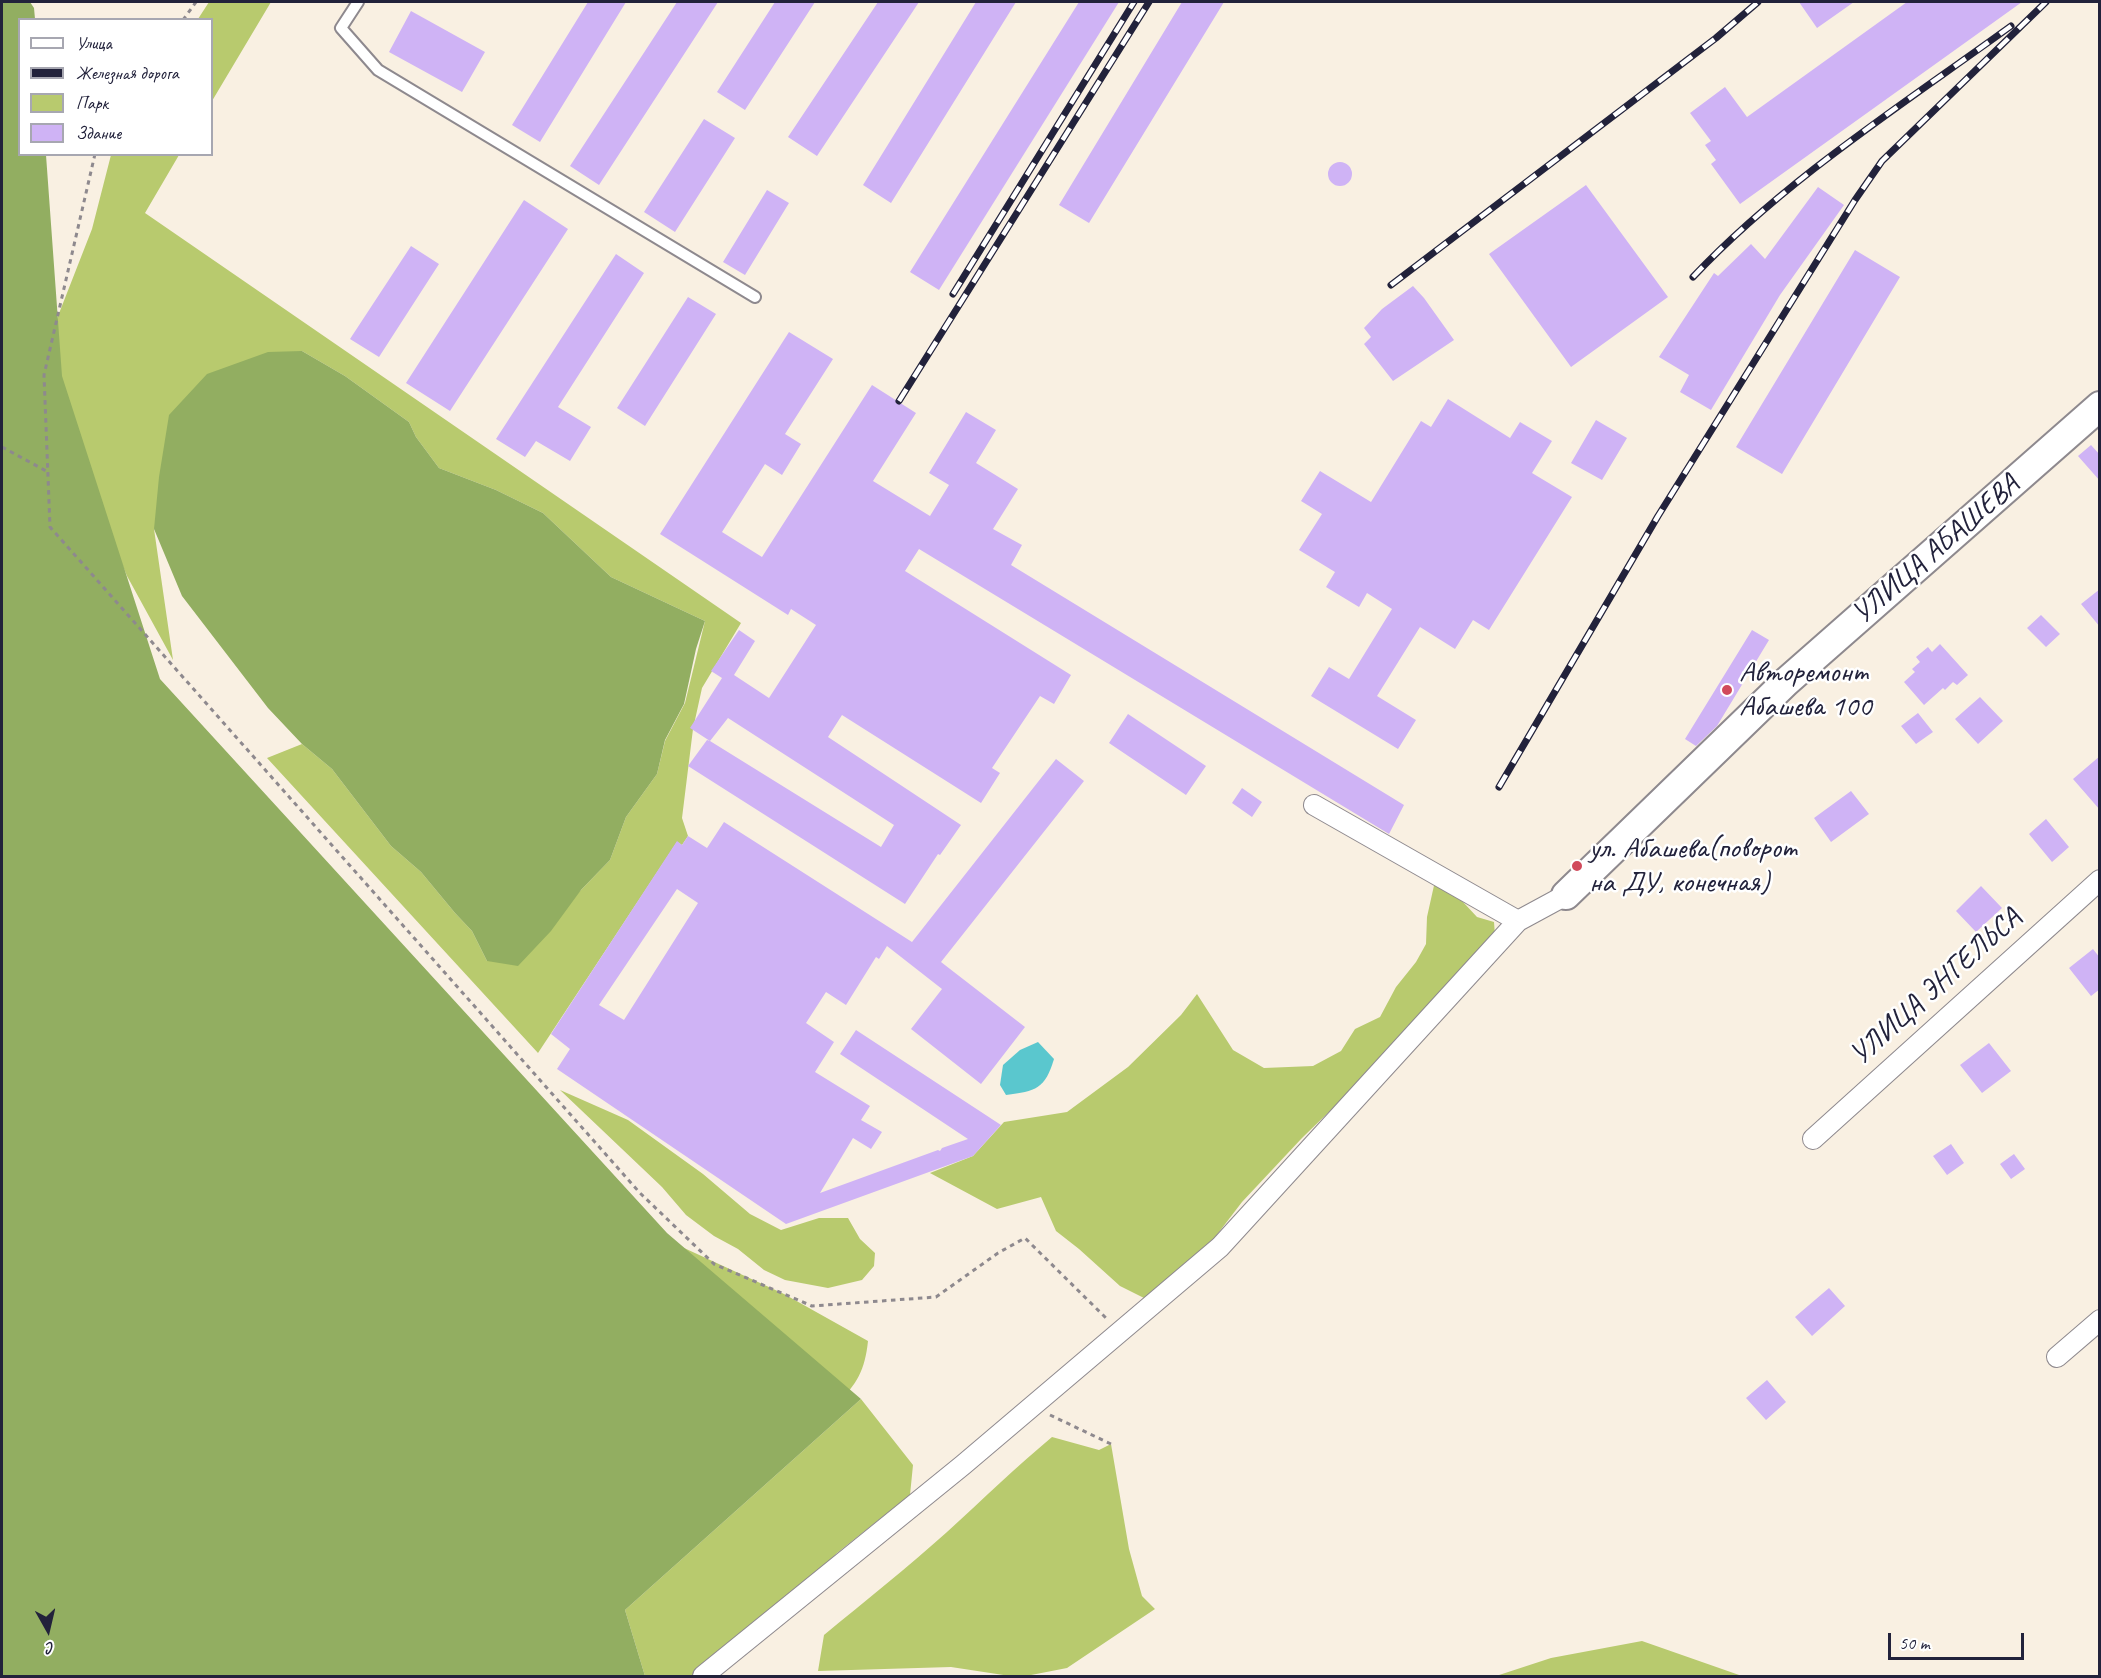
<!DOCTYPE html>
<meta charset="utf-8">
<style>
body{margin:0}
#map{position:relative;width:2101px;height:1678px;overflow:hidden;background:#f9f0e2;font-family:Caveat,sans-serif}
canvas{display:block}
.frame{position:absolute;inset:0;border:3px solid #22223b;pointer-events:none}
.legend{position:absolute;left:18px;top:18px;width:195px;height:138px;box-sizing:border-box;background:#fff;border:2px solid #a7a7b1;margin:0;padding:8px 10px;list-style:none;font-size:18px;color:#22223b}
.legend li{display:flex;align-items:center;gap:12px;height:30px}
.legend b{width:30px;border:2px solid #a7a7b1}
.north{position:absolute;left:18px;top:1600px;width:60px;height:60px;-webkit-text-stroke:4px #fff;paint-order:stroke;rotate:172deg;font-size:16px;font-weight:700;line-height:24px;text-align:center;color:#22223b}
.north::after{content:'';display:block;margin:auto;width:21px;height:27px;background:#22223b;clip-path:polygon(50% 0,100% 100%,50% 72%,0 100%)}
.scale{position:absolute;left:1888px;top:1633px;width:136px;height:27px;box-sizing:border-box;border:3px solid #22223b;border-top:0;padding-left:8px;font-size:18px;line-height:21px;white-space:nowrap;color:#22223b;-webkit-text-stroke:4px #fff;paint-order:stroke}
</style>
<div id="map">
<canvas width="2101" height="1678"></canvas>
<div class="frame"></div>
<ul class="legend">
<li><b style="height:8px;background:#fff"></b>Улица</li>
<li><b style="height:8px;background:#22223b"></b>Железная дорога</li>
<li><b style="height:16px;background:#b8ca6e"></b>Парк</li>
<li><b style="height:16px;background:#cfb3f5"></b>Здание</li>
</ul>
<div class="north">С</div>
<div class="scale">50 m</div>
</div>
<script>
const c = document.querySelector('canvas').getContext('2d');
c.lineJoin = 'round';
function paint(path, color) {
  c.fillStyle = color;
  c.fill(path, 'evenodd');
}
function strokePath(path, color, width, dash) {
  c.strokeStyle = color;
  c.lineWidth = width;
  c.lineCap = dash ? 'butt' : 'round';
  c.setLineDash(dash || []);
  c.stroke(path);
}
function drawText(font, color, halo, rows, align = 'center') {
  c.font = font + ' Caveat,sans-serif';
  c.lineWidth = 5;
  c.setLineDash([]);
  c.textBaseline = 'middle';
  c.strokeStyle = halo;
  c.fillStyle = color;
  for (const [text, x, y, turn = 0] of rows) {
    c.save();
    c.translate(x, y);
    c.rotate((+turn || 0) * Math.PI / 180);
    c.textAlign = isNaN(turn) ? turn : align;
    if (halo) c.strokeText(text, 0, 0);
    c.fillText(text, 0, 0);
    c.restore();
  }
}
paint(new Path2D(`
 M209 2H271L212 101V20L198 19Z
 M111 155H179L145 213 741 623 702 688 693 729 682 818 688 836 682 845 677 842 538 1053 267 758 302 744 332 769 391 846 421 872 455 913 472 931 487 961 581 890 610 860 626 817 657 774 665 741 685 703 705 621 611 577 543 513 496 490 439 468 416 437 409 422 345 376 302 351 154 529 173 660 127 576 44 375 58 316 92 229Z
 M1435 881 1450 888 1477 917 1494 922 1495 935 1337 1104 1302 1138 1242 1202 1206 1249 1170 1276 1146 1299 1120 1286 1079 1249 1056 1231 1041 1197 997 1209 930 1173 973 1156 1004 1122 1067 1112 1128 1067 1181 1015 1197 994 1233 1050 1264 1068 1313 1066 1341 1051 1355 1029 1380 1017 1396 987 1416 962 1426 944 1427 917Z
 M560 1090 628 1120 703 1174 750 1214 781 1230 819 1218H848L860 1239 875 1253 874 1266 862 1280 828 1288 785 1280 764 1270 738 1249 714 1236 686 1215 662 1187Z
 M658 1236 784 1294 868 1341C865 1370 857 1384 837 1404Z
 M861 1399 913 1465 910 1495 837 1553 781 1613 703 1676H645L625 1610Z
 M1052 1437 1099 1450 1111 1444 1129 1549 1142 1596 1155 1609 1067 1668 1026 1676H1010L951 1667 818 1671 824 1635C865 1601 907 1568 947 1532 982 1500 1016 1467 1052 1437Z
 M1642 1641 1742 1676H1496L1551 1658Z`), '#b8ca6e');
paint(new Path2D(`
 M2 2H30L34 8 35 19 20 20V154L46 155 62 376 160 679 667 1233 861 1399 625 1610 645 1676H2Z
 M302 351 345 376 409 422 416 437 439 468 496 490 543 513 611 577 705 621 696 649 684 704 665 740 657 774 626 817 610 860 581 890 551 931 518 966 487 961 472 931 455 913 421 872 391 846 332 769 302 744 268 708 182 596 154 529 159 477 169 415 207 374 268 352Z`), '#92ae61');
paint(new Path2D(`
 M1038 1042 1054 1059C1045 1089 1036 1091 1006 1095L1000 1085 1003 1065 1020 1050Z`), '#5ac7ce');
paint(new Path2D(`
 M588 2H626L540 142 512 125Z
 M677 2H718L599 185 570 166Z
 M775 2H815L745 110 717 92Z
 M878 2H919L817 156 788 137Z
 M976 2H1016L891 203 863 185Z
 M1079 2H1119L939 290 910 272Z
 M1182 2H1224L1089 223 1059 205Z
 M1799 2H1854L1817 28Z
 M1907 2H2022L1740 204 1711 164 1716 160 1705 145 1711 141 1690 113 1725 87 1747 117Z
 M411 11 485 52 462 92 389 52Z
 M704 119 735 138 675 232 644 212Z
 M1328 174a12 12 0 1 1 24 0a12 12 0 1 1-24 0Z
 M1586 185 1668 297 1571 367 1489 254Z
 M1818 187 1844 205 1780 295 1711 410 1680 392 1689 375 1659 357 1714 273 1718 276 1751 244 1765 259Z
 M767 190 789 203 745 275 723 262Z
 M524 200 568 229 450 411 406 383Z
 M411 246 439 264 379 357 350 339Z
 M1855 250 1900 277 1782 474 1736 447Z
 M616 254 644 273 558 407 591 427 570 461 536 441 525 457 496 439Z
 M1413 286 1424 298 1454 340 1393 381 1364 344 1371 337 1364 328 1382 309Z
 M688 297 716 314 645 426 617 408Z
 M789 332 833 359 785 434 801 444 782 475 765 464 722 532 762 557 872 385 916 413 873 481 930 516 949 485 929 473 966 412 996 430 976 463 1018 489 993 529 1022 545 1011 565 1404 805 1389 834 919 549 905 571 1071 675 1054 704 1040 696 992 768 1000 773 981 803 842 715 828 737 961 825 940 855 938 854 905 904 688 766 707 740 710 741 690 728 722 678 711 671 739 630 755 641 734 675 769 698 816 625 791 609 788 615 660 534ZM728 718 894 825 881 847 710 741Z
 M1448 399 1510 438 1520 422 1552 441 1532 473 1572 497 1489 630 1473 620 1455 649 1420 627 1377 696 1416 720 1398 749 1311 696 1329 667 1349 679 1392 609 1367 593 1359 607 1326 587 1335 572 1299 550 1322 514 1301 501 1320 471 1371 502 1421 421 1431 427Z
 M1596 420 1627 438 1602 480 1571 463Z
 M2091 445 2100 455V481L2078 456Z
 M2100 589V627L2081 604Z
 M2041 615 2060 634 2046 647 2027 628Z
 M1752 630 1769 640 1717 726 1696 746 1685 739Z
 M1940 644 1968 675 1957 685 1953 682 1945 690 1943 688 1924 705 1904 682 1915 672 1912 669 1920 662 1916 657 1928 647 1932 652Z
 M1980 697 2003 721 1978 744 1955 719Z
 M1918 713 1933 732 1916 744 1901 726Z
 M1128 714 1206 766 1186 795 1109 743Z
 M2100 756V810L2073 779Z
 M1056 759 1084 781 941 962 1025 1027 981 1084 911 1029 942 989 887 946 879 959 876 957 846 1005 826 992 806 1023 834 1042 815 1072 870 1106 861 1120 882 1132 871 1149 853 1138 820 1193 938 1150 940 1151 942 1148 968 1139 840 1054 856 1030 1001 1125 973 1156 786 1224 557 1069 570 1049 551 1034 677 841 682 845 688 836 707 848 724 822 912 942ZM677 889 698 903 624 1020 599 1005Z
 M1242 788 1262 802 1252 817 1232 803Z
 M1851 791 1869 814 1831 842 1814 818Z
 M2046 819 2069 847 2052 862 2029 834Z
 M1981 886 2002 908 1976 932 1956 911Z
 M2093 949 2100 958V989L2091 996 2069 968Z
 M1989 1043 2011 1071 1982 1093 1960 1065Z
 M1951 1144 1964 1163 1947 1175 1933 1156Z
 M2014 1154 2025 1169 2011 1179 2000 1164Z
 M1829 1288 1845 1306 1812 1336 1795 1317Z
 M1767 1380 1786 1402 1766 1420 1746 1398Z`), '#cfb3f5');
const lane = new Path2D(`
 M358 2 341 28 378 70 755 297`);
const street = new Path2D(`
 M1314 805 1518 921
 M1813 1139 2100 880
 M2057 1357 2100 1320
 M703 1676 963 1465 1220 1247 1518 921 1566 895`);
const secondary = new Path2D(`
 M1566 895 1786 682 2100 406`);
strokePath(lane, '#8e898e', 14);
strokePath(street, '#8e898e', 22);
strokePath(secondary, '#8e898e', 32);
strokePath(new Path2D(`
 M183 20 196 2
 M95 154 44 375 50 527 640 1193 714 1264 812 1306 936 1297 998 1253 1025 1238 1106 1318
 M2 447 48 472
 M1050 1415 1111 1444`), '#8e898e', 3, [4.5, 4.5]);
strokePath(lane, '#fff', 10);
strokePath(street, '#fff', 20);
strokePath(secondary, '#fff', 28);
const rail = new Path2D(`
 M1693 277C1786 179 1902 105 2011 26
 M1391 285 1716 38 1758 2
 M953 294 1134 2
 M899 401 1149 2
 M1499 787 1658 516 1855 200 1882 161 2046 2`);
strokePath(rail, '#22223b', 7);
strokePath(rail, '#fff', 4.5, [14]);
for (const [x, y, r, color] of [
 [1727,690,6,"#d1495b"],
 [1577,866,6,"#d1495b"]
]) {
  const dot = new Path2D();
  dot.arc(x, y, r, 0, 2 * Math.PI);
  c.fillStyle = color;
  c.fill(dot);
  strokePath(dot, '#fff', 2);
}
drawText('30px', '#22223b', '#fff', [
 ["УЛИЦА АБАШЕВА",1936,550,-41],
 ["УЛИЦА ЭНГЕЛЬСА",1936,987,-42]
]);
drawText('30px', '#22223b', '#fff', [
 ["Авторемонт",1739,673],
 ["Абашева 100",1739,707],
 ["ул. Абашева(поворот",1589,849],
 ["на ДУ, конечная)",1589,883]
], 'left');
</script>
